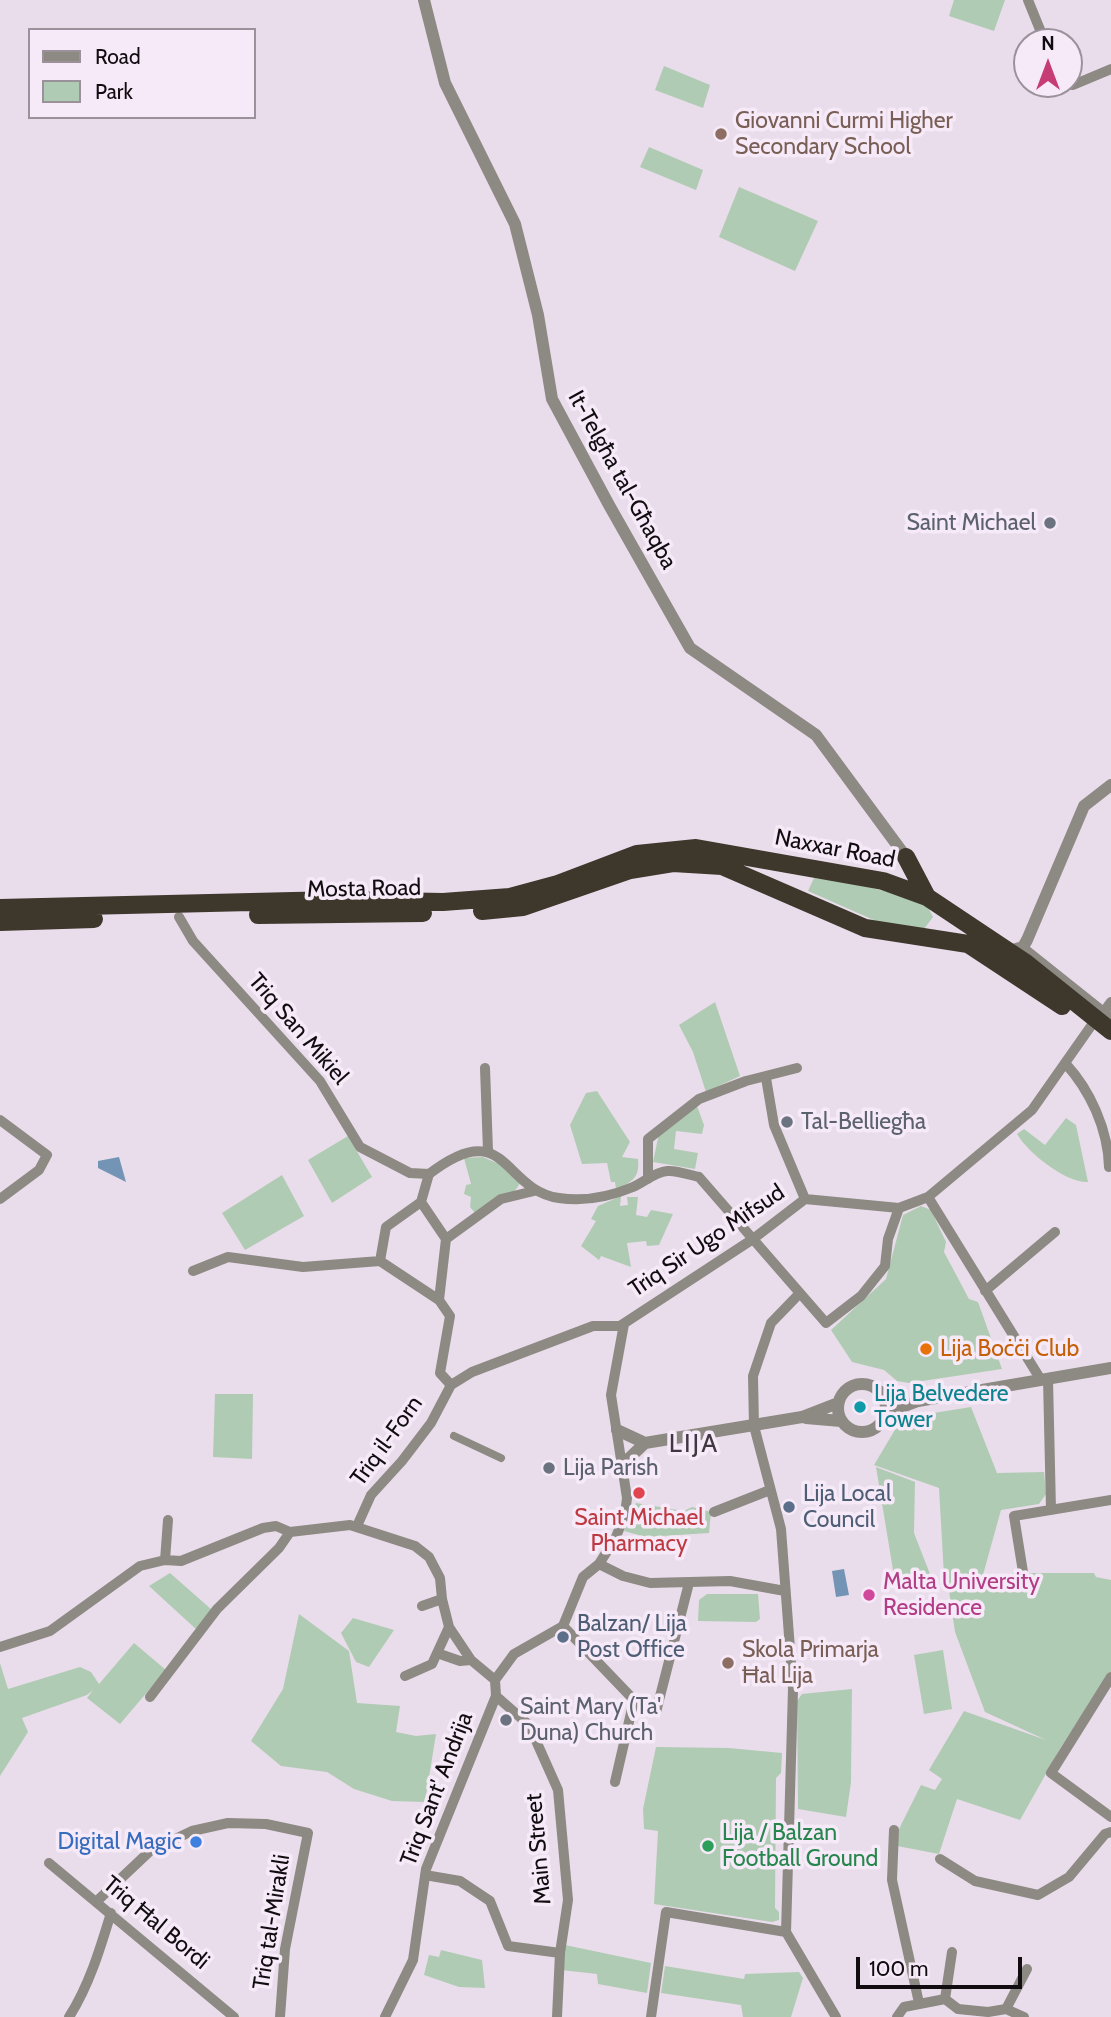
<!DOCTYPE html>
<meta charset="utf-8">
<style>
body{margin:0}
#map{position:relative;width:1111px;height:2017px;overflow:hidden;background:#e9ddeb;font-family:Cabin,sans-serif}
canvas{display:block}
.legend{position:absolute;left:28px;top:28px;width:228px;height:91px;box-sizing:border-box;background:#f6eaf8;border:2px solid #9a919b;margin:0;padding:9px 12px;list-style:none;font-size:21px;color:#100c10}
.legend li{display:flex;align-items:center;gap:14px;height:35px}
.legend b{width:35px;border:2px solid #9a919b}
.north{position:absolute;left:1013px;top:28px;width:70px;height:70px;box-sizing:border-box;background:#f6eaf8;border:2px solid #9a919b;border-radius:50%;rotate:0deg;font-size:19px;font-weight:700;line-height:28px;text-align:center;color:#100c10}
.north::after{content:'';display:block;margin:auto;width:24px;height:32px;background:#c63c74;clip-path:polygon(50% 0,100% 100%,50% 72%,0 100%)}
.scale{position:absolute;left:856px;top:1957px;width:166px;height:32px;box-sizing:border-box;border:4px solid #100c10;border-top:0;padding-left:9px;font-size:21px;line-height:24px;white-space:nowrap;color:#100c10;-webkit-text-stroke:5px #f6eaf8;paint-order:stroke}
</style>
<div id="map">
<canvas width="1111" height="2017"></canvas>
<ul class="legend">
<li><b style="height:9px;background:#8d8983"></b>Road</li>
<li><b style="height:19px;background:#b0cbb3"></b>Park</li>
</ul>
<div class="north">N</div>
<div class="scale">100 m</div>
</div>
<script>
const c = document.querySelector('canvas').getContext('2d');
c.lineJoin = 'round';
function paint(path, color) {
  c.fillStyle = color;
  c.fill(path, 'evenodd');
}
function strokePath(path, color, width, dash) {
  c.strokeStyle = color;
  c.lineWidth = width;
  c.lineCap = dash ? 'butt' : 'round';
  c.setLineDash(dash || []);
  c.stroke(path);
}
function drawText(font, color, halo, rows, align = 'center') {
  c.font = font + ' Cabin,sans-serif';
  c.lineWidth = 7;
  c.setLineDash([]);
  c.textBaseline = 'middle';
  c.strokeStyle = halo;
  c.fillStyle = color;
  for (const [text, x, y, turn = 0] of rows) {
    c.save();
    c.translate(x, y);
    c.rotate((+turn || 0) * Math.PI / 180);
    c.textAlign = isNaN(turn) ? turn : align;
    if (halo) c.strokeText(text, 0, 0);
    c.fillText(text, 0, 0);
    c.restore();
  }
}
paint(new Path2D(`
 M954 0H1005L994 31 949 16Z
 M664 66 710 85 703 108 655 90Z
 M649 147 703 170 696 190 640 167Z
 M739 187 818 221 795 271 719 237Z
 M814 878C854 883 889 890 927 905L933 917 924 929 876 921 808 891Z
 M715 1002 740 1076 706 1092 693 1052 679 1025Z
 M597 1091 630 1142 622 1157 638 1159C640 1178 632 1182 616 1189L615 1182H611L607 1163 582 1164 570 1125 586 1093Z
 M697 1106 704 1125 702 1134 676 1131 674 1149 698 1153 695 1169 653 1162 661 1124Z
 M1066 1118 1076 1125 1088 1182C1066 1183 1028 1153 1017 1134L1024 1129 1045 1145Z
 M348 1136 372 1177 332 1203 308 1160Z
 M483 1157 506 1167 521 1182 514 1192 476 1214 470 1207 471 1197 464 1194 466 1185 471 1184 464 1158Z
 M282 1175 304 1216 245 1250 222 1213Z
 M621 1196 620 1206 628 1205 627 1197H638L636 1215 647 1217 651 1210 673 1214 659 1245 647 1246 646 1241 627 1243 631 1267 601 1256 599 1260 581 1246 596 1221 591 1219 598 1206Z
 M921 1206 931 1210 946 1242 944 1252 969 1299 978 1302 1002 1369 909 1383 897 1381 884 1370 852 1362 831 1330 886 1279 903 1215Z
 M215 1394H253L252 1459 213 1457Z
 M971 1407 997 1473 1044 1472 1046 1494 1039 1504 1001 1510 981 1582 1012 1577V1573H1094L1096 1577 1111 1580V1672L1061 1747 1020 1820 957 1799 939 1854 897 1846 899 1829 921 1785 935 1790 942 1779 929 1770 964 1711 1046 1740 985 1712 955 1632 947 1577 944 1576 939 1488 874 1465 902 1418Z
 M876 1467 915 1482 914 1533 930 1574 895 1582Z
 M636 1503 684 1511 692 1507 711 1512 709 1533 646 1537 624 1531Z
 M170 1573 212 1610 197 1630 149 1586Z
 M707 1594H758L760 1619 756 1622 698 1621 699 1600Z
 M299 1614 349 1651 357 1703 400 1706 396 1732 416 1736 436 1734 425 1802 392 1801 354 1789 327 1772 281 1766 251 1741 283 1689Z
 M353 1618 394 1630 369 1667 356 1662 341 1633Z
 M134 1643 166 1670 120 1724 87 1698 93 1690 87 1695 22 1718 28 1732 0 1776V1663L8 1689 80 1667 91 1672 99 1684Z
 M943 1650 952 1709 924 1714 914 1655Z
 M852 1689 851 1782 846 1817 798 1809 797 1701 802 1694Z
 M656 1747 729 1748 782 1753 781 1773 776 1778 775 1908 779 1912V1920L772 1922 654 1904 658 1831 644 1829 643 1809Z
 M565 1945 651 1963 647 1993 598 1984 597 1974 561 1970Z
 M441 1950 482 1960 485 1988 459 1987 424 1975 429 1955 439 1957Z
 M665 1966 744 1979 745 1974 799 1972 803 1978 791 2017H743L741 2005 661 1993Z`), '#b0cbb3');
paint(new Path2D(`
 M119 1157 126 1182 98 1168V1161Z
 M844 1569 849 1595 836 1597 832 1571Z`), '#7494b5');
strokePath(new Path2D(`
 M454 1436 501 1458`), '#8d8983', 8);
strokePath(new Path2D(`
 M1028 0 1045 42
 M1068 84 1073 85 1111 69
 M179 917 193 941 320 1081 360 1147 410 1173 429 1174
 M1027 951 1111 1018
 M1100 1017 1111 1002
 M1065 1063C1090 1090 1108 1129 1109 1167
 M485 1068 488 1151
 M766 1078 774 1125 805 1199
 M0 1120 47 1155 39 1170 0 1199
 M429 1174C507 1114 502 1190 559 1198 585 1202 609 1197 633 1187 644 1182 655 1172 667 1171 676 1170 690 1175 699 1177L826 1323 861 1296 885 1266 888 1239 899 1208
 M429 1174 421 1202 386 1227 380 1261 439 1300 450 1316 440 1373 451 1385
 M648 1179V1139L699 1099 746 1081 797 1068
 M928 1197 1041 1380
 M421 1202 446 1239 439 1300
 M446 1239 501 1199 534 1191
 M193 1271 228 1257 303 1267 380 1261
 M985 1291 1055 1232
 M800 1293 771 1323 753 1376 754 1426 781 1529 793 1689 786 1932 836 2017
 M1048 1379 1051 1510
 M714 1512 770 1490
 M357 1526 371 1495 402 1461 431 1423 451 1385 472 1372 593 1326H620L753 1239 805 1199 899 1208 928 1197 1032 1110 1091 1026
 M165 1560 168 1520
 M599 1564 623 1576 650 1583 730 1581 785 1591
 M1023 1572 1014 1516 1111 1500
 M422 1606 442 1599
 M563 1626 634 1700 656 1712 689 1583
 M0 1647 50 1631 140 1566 165 1560 181 1561 263 1528 276 1526 290 1532 350 1525 415 1546 429 1557 440 1578 442 1599 449 1627 471 1660 495 1680
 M437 1653 460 1661 471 1660
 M405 1676 432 1664 449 1627
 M1111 1677 1051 1773 1111 1817
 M495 1680 514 1654 563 1626 583 1577 599 1564 616 1537 625 1514 627 1498 611 1395 624 1324
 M496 1696 529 1725 558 1790 568 1900 560 1953 557 2017
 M150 1697 217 1609 279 1548 290 1532
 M615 1782 634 1700
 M894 1830 892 1880 919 2003
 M940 1859 975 1881 1038 1895 1069 1877 1105 1834 1111 1832
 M49 1863 234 2017
 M425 1875 460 1881 490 1901 508 1946 560 1953
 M97 1901 150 1851 192 1831 228 1823 266 1824 308 1833 285 1949 280 2017
 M945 1999 952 1952
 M1006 2009 1027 1969
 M69 2017C89 1986 100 1949 111 1913
 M385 2017 413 1960 426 1869 496 1696 495 1680
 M651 2017 666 1912 786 1932
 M897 2017 904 2007 945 1999 958 2009 988 2012 1006 2009 1024 2017`), '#8d8983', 10);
strokePath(new Path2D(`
 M424 0 445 83 515 224 538 315 552 399 609 505 690 648 816 735 906 857
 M1009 951 1023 947 1027 940 1084 806 1111 785
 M838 1408a24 24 0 1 1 48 0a24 24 0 1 1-48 0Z
 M886 1413 918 1401 1111 1368
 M806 1418 841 1421
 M617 1430 645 1443
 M645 1443 802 1417 838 1403
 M623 1464 645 1443`), '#8d8983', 12);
strokePath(new Path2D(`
 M906 857 927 897
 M0 908 335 900 443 902 510 897 558 884 637 854 696 848 883 881 927 897 1026 963 1111 1031
 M482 911 523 907 630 870 673 863 722 866 865 928 968 944 1062 1006
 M258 915 423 913
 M0 922 94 919`), '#3e372c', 18);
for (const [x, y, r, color] of [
 [721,134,7,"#8d6e63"],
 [1050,523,7,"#6b7280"],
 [787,1122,7,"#6b7280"],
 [926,1349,7,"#e8710a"],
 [860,1407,7,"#0f9aa8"],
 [549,1468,7,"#6b7280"],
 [639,1493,7,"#e0444e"],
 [789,1507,7,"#5c6f8a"],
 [869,1595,7,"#d1479c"],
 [563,1637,7,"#5c6f8a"],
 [728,1663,7,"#8d6e63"],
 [506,1720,7,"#6b7280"],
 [196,1842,7,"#3f7fe0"],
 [708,1846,7,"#2e9e5b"]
]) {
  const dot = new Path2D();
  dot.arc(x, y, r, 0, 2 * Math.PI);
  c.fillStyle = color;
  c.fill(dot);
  strokePath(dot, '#f6eaf8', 2.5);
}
drawText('23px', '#785e54', '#f6eaf8', [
 ["Giovanni Curmi Higher",735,121],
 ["Secondary School",735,147],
 ["Skola Primarja",742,1650],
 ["Ħal Lija",742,1676]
], 'left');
drawText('23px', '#100c10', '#f6eaf8', [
 ["It-Telgħa tal-Għaqba",622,480,61],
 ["Naxxar Road",835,849,11],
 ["Mosta Road",364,889,-1],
 ["Triq San Mikiel",298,1029,49],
 ["Triq Sir Ugo Mifsud",707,1241,-34],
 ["Triq il-Forn",387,1441,-54],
 ["Triq Sant' Andrija",437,1789,-69],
 ["Main Street",539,1849,-95],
 ["Triq tal-Mirakli",272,1922,-81],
 ["Triq Ħal Bordi",156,1923,40]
]);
drawText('23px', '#5b616d', '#f6eaf8', [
 ["Saint Michael",1036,523,"right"],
 ["Tal-Belliegħa",801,1122],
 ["Lija Parish",563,1468],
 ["Saint Mary (Ta'",520,1707],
 ["Duna) Church",520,1733]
], 'left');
drawText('23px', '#c56008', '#f6eaf8', [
 ["Lija Boċċi Club",940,1349]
], 'left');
drawText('23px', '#0d838f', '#f6eaf8', [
 ["Lija Belvedere",874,1394],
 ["Tower",874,1420]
], 'left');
drawText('23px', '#4e5e75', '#f6eaf8', [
 ["Lija Local",803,1494],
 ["Council",803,1520],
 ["Balzan/ Lija",577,1624],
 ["Post Office",577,1650]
], 'left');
drawText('23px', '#be3a42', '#f6eaf8', [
 ["Saint Michael",639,1518],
 ["Pharmacy",639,1544]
]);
drawText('23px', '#b23c85', '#f6eaf8', [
 ["Malta University",883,1582],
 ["Residence",883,1608]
], 'left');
drawText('23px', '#27864d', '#f6eaf8', [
 ["Lija / Balzan",722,1833],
 ["Football Ground",722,1859]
], 'left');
drawText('23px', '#366cbe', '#f6eaf8', [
 ["Digital Magic",182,1842]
], 'right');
c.letterSpacing = '2px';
drawText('26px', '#413742', '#f6eaf8', [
 ["LIJA",694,1444]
]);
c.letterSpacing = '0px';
</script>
